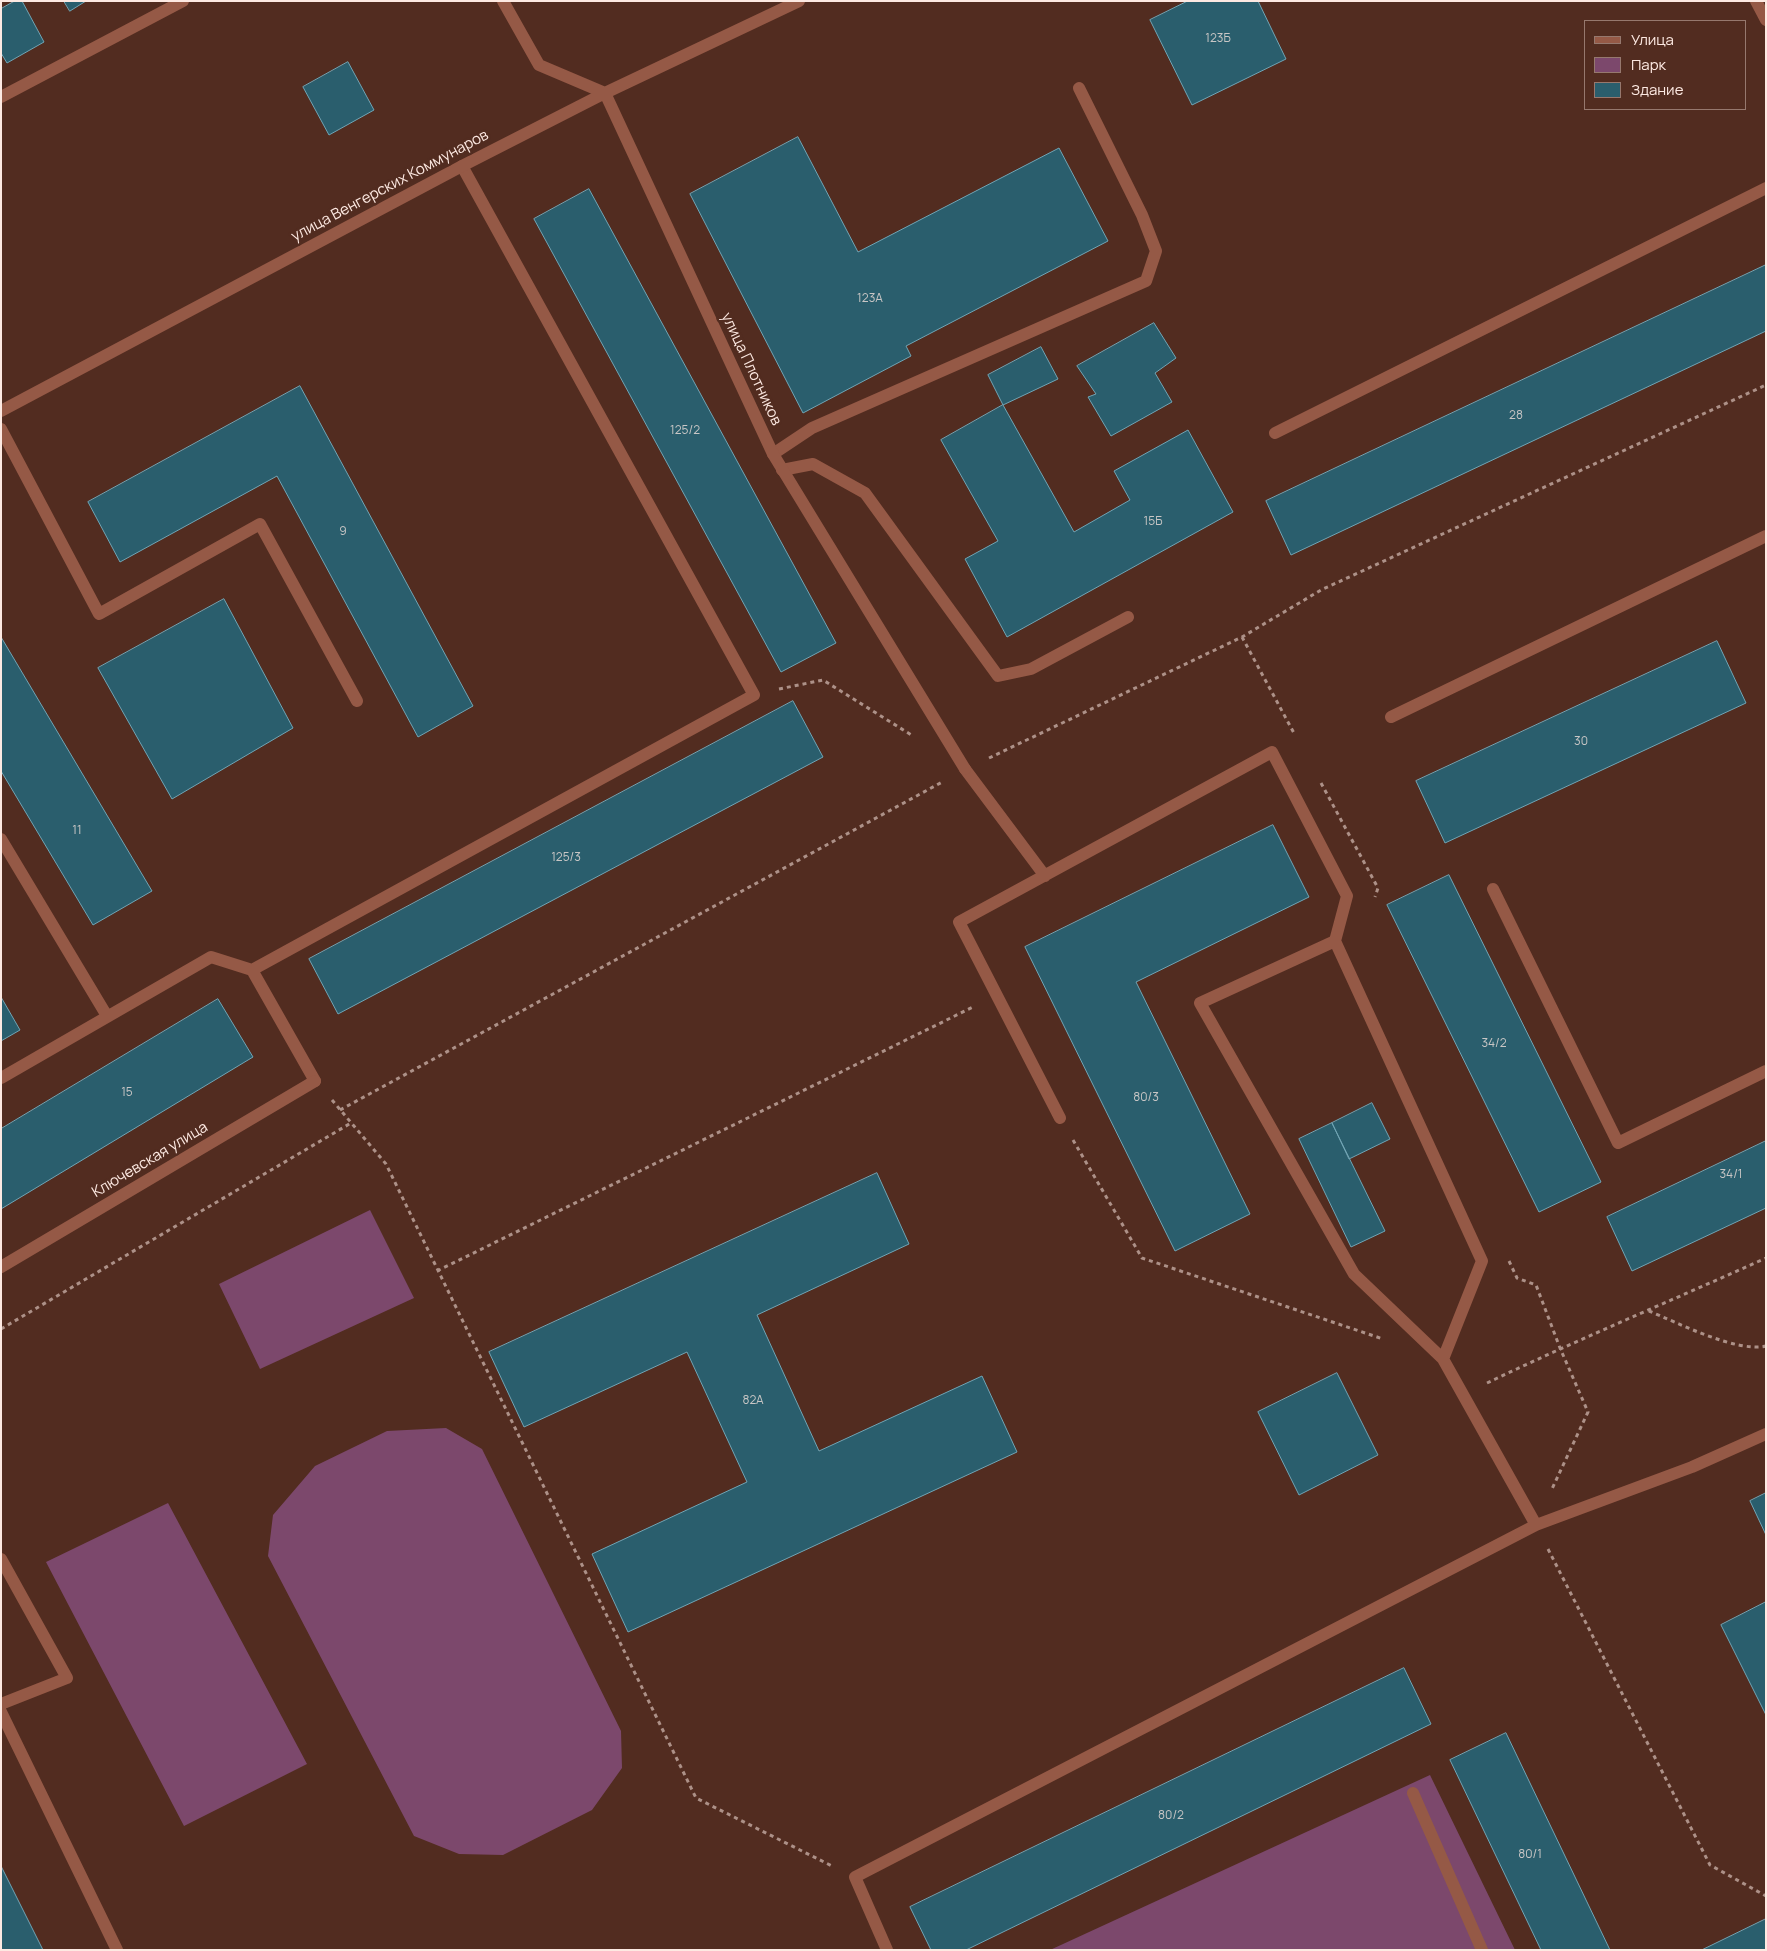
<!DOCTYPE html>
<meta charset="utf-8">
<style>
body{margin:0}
#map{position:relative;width:1767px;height:1951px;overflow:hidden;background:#522c20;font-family:Manrope,sans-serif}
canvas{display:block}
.frame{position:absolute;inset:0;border:2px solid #fde9e2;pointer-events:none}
.legend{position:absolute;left:1584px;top:20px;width:162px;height:90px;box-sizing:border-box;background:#522c20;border:1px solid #96786e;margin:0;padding:6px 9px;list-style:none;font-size:15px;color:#fde9e2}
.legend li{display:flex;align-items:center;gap:10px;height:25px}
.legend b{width:25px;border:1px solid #96786e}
</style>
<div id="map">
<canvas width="1767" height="1951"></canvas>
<div class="frame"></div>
<ul class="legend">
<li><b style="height:6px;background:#955946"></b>Улица</li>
<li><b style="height:14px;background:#7c486c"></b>Парк</li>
<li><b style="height:14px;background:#2a5e6d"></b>Здание</li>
</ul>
</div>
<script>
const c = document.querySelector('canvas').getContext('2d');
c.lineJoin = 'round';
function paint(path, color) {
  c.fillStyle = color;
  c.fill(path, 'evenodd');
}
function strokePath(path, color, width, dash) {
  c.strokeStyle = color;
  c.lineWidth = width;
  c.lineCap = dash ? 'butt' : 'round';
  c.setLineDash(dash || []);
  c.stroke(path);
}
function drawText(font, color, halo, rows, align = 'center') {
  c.font = font + ' Manrope,sans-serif';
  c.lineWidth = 5;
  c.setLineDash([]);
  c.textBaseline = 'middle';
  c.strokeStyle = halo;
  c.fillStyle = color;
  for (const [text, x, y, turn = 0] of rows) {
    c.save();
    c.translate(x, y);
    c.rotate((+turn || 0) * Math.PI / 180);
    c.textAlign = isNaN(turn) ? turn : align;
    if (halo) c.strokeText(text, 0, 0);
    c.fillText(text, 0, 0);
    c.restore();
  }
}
paint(new Path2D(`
 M370 1210 414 1298 260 1369 219 1284Z
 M446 1428 482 1449 621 1731 622 1768 592 1810 503 1855 459 1854 414 1836 268 1556 273 1515 315 1466 387 1431Z
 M168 1503 307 1764 184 1826 46 1562Z
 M1430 1775 1515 1950H1050Z`), '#7c486c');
const building = new Path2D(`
 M15 1H22L44 42 7 63 1 53V9Z
 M64 1H86L70 11Z
 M1188 1H1258L1286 59 1192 105 1150 20Z
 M348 62 374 110 329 135 303 87Z
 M798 137 858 252 1059 148 1108 241 906 346 911 356 803 413 690 194Z
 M589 189 836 643 781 672 534 219Z
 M1766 265V331L1291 555 1266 501Z
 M1154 323 1176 358 1155 373 1172 402 1111 436 1088 397 1096 394 1077 366Z
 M1041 347 1058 379 1003 405 988 375Z
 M300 386 473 706 418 737 277 476 120 562 88 502Z
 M1003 405 1074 532 1130 500 1114 471 1188 430 1233 512 1007 637 965 559 998 541 941 440Z
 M224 599 293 728 172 799 98 668Z
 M1 637 152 891 93 925 1 771Z
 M1717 641 1746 703 1445 843 1416 781Z
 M793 701 823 757 338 1014 309 959Z
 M1273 825 1309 897 1136 982 1250 1214 1175 1251 1025 947Z
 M1449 875 1601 1182 1539 1212 1387 905Z
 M1 997 20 1030 1 1041Z
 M218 999 253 1057 1 1209V1129Z
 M1372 1103 1390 1139 1349 1159 1332 1123Z
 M1332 1123 1385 1231 1351 1247 1299 1139Z
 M1766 1141V1208L1632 1271 1607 1217Z
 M877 1173 909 1244 757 1315 819 1451 982 1376 1017 1452 628 1632 592 1554 747 1482 687 1352 524 1427 489 1352Z
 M1337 1373 1378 1455 1299 1495 1258 1412Z
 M1766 1493V1535L1750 1501Z
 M1766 1602V1715L1721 1625Z
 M1404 1668 1431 1724 966 1950H931L910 1907Z
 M1506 1733 1610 1950H1541L1450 1760Z
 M1 1866 43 1950H1Z
 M1766 1919V1950H1702Z`);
paint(building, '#2a5e6d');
strokePath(building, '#70a5b5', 1);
strokePath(new Path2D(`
 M1242 637 1295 735
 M779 689 823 680 913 736
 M989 758 1242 637 1321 590 1766 385
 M1321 783 1378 888 1375 897
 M332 1100 386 1164 696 1798 832 1866
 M340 1110 944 781
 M1073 1140 1142 1258 1383 1339
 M1509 1261 1517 1278 1536 1285 1560 1348 1588 1412 1551 1491
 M437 1271 975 1006
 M1649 1311C1678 1323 1737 1353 1766 1346
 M1 1329 351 1123
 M1487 1383C1579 1339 1673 1300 1766 1258
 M1548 1549 1710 1865 1766 1896`), '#ad9188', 3, [4, 4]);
strokePath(new Path2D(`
 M1756 1 1766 20
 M1 97 183 1
 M1 429 99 614 260 524 357 701
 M1275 433 1766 188
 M773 454 812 428 1146 281 1156 251 1142 215 1079 88
 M782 470 813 464 865 493 998 676 1031 669 1128 617
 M1391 717 1766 536
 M965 769 1045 876
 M1 839 107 1016
 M1493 889 1618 1143 1766 1071
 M252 970 315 1081
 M1 1078 211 957 252 970 754 695 462 166
 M1060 1118 959 922 1272 752 1347 896 1335 941
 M1443 1359 1482 1261 1335 941 1200 1003 1354 1274 1443 1359 1536 1525
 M1 1559 67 1678 1 1704
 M1 1712 117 1950
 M1413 1793 1482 1950
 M887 1950 855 1877 1536 1525 1692 1467 1766 1434`), '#955946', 12);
strokePath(new Path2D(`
 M503 1 539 65 605 93 773 454 965 769
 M1 411 462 166 605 93 799 1
 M1 1267 315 1081`), '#955946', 12);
drawText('12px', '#c8c6c5', null, [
 ["123Б",1218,39],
 ["123А",870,299],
 ["28",1516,416],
 ["125/2",685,431],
 ["15Б",1153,522],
 ["9",343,532],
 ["30",1581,742],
 ["11",77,831],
 ["125/3",566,858],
 ["34/2",1494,1044],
 ["15",127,1093],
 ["80/3",1146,1098],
 ["34/1",1731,1175],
 ["82А",753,1401],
 ["80/2",1171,1816],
 ["80/1",1530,1855]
]);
drawText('15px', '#fde9e2', '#522c20', [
 ["улица Венгерских Коммунаров",390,186,-28],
 ["улица Плотников",751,369,65],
 ["Ключевская улица",150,1160,-31]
]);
</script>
